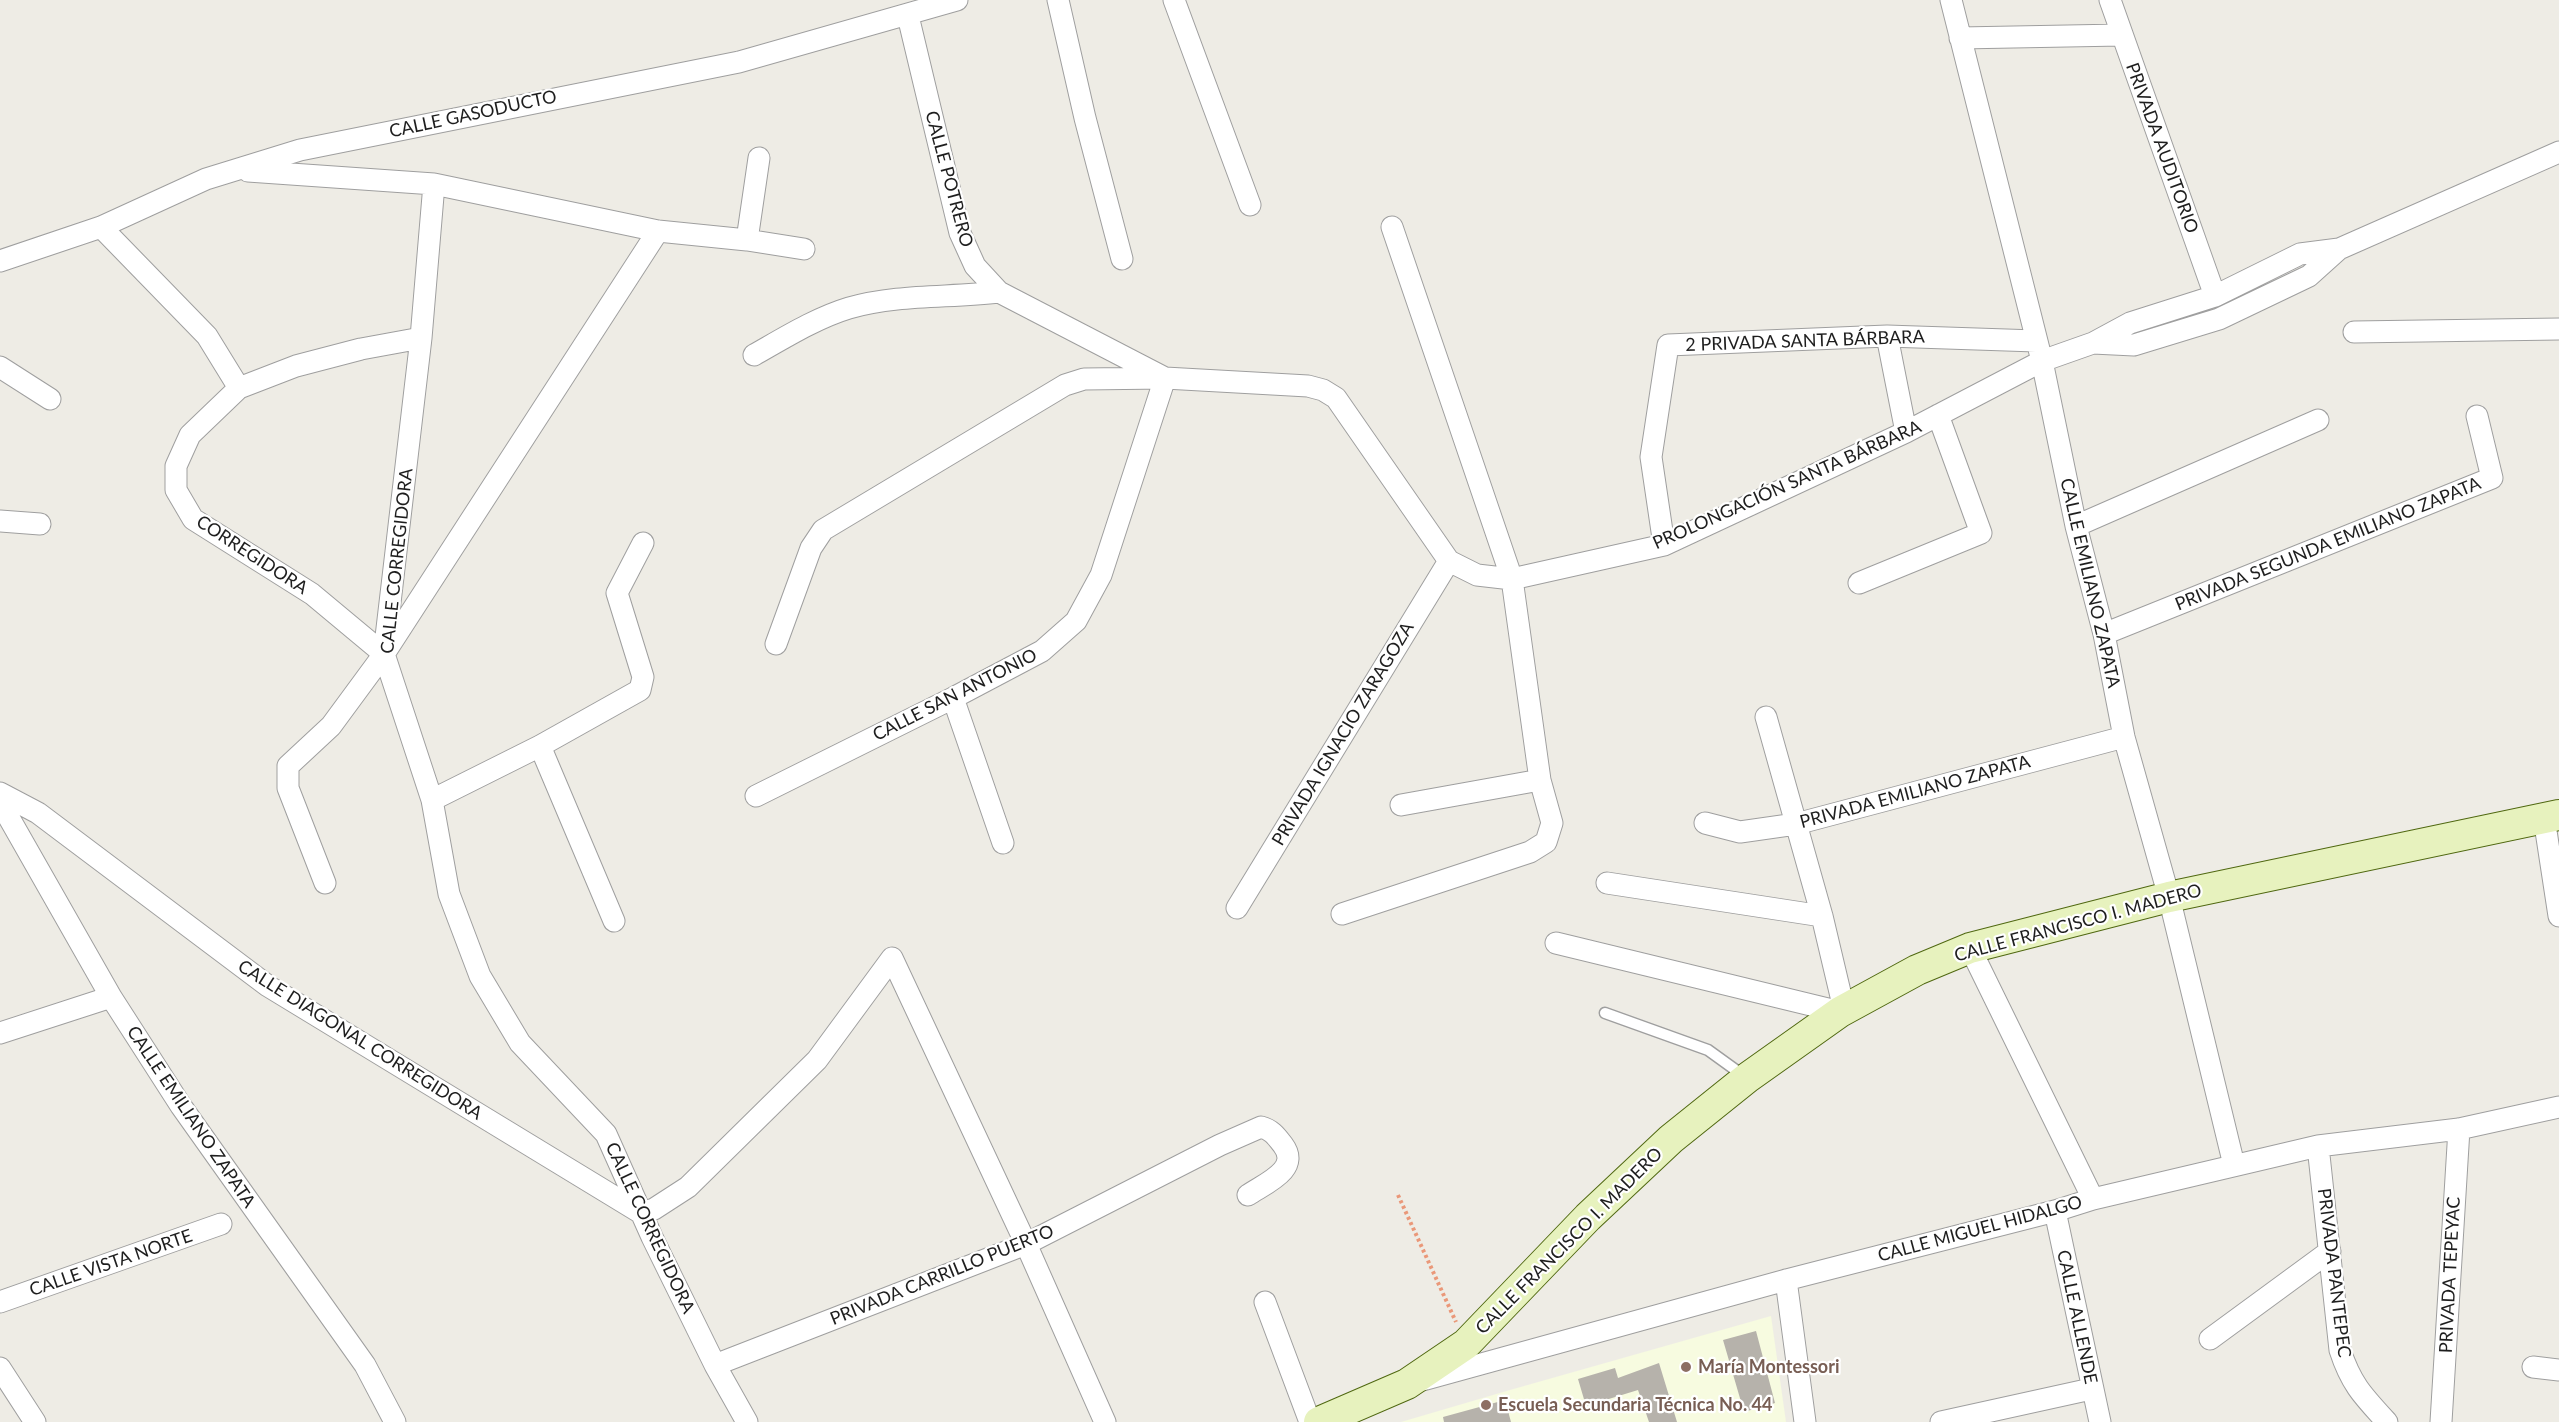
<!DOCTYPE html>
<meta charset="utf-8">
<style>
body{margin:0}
canvas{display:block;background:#eeece5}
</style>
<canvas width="2559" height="1422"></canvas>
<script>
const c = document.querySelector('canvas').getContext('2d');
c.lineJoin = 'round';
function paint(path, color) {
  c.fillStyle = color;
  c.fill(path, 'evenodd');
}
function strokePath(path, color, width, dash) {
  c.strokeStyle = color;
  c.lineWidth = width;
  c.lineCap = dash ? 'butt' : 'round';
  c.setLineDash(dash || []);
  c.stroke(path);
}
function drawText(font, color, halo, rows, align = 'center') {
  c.font = font + ' Lato,sans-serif';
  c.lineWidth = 4.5;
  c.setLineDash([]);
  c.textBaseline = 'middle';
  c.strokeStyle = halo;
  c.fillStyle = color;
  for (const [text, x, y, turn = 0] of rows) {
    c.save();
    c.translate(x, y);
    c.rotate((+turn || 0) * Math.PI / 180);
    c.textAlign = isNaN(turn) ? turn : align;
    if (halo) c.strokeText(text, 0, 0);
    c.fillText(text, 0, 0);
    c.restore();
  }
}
paint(new Path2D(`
 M1771 1316 1786 1422H1401L1510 1390Z`), '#f7fbe0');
paint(new Path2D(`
 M1756 1331 1775 1403 1744 1412 1723 1340Z
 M1659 1363 1677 1422H1649L1638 1390 1586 1406 1578 1379 1615 1368 1618 1378Z
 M1505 1400 1511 1422H1444L1443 1417Z`), '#b6b2ab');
const lane = new Path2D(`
 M1605 1013 1708 1050 1744 1076`);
const street = new Path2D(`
 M1058 0 1085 118 1122 259
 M1174 0 1250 205
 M1951 0 2042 361 2076 526 2104 634 2124 737 2169 897 2234 1165
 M2110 0 2215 296
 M1960 38 2121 35
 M248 171 434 184 658 231 747 240 804 249
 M434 184 421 338 384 654 432 800 449 894 480 976 520 1043 606 1134 652 1237 715 1365 747 1422
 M101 227 207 336 239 388
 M747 240 759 158
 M0 261 101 227 206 179 300 150 739 62 957 0
 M2354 332 2559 329
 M1887 336 1906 432
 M2093 343 2134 345 2219 319 2309 276 2339 249
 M754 355C784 338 816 318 849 308 898 294 949 298 999 292
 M0 367 50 399
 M0 521 40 524
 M2076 526 2318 420
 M1664 545 1651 457 1668 345 1887 336 2036 341
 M1859 583 1981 533 1938 415
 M2104 634 2492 478 2477 416
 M776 644 811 548 823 530 1065 385 1084 379 1165 378 1308 386 1323 390 1336 398 1449 561 1477 575 1512 579 1664 545 1906 432 2042 361 2093 343 2130 323 2215 296 2300 254 2339 249 2559 152
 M384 654 312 594 193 519 176 490V466L190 435 239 388 296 366 361 349 421 338
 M953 698 1003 843
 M1766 717 1822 916 1844 1009
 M540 746 614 921
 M0 793 38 813 268 986 641 1213 654 1209 688 1187 817 1060 892 958 1026 1244 1105 1422
 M756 796 953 698 1042 651 1076 621 1101 575 1165 378 999 292 975 266 960 233 908 16
 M432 800 540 746 640 690 643 677 617 593 643 543
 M0 802 111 997 181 1106 365 1365 395 1422
 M1401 805 1540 780
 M2544 818 2559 916
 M1705 823 1740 832 1796 824 2124 737
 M325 883 288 788V766L331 726 384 654 658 231
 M1607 883 1822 916
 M1237 908 1449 561
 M1342 914 1530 852 1546 842 1552 823 1540 780 1512 579 1392 227
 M1556 943 1840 1012
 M1970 948 2093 1199
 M0 1033 111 997
 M2318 1146 2340 1350C2351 1384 2363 1396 2387 1422
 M2055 1211 2100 1422
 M1786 1280 1805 1422
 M0 1302 221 1224
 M1265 1302 1310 1422
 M2210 1339 2330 1251
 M715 1365 1026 1244 1220 1145 1261 1127C1272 1130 1276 1136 1283 1145 1301 1169 1266 1183 1248 1195
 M2533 1367 2559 1370
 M0 1368 35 1422
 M1423 1380 1786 1280 2055 1211 2093 1199 2318 1146 2459 1129 2559 1107
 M1941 1422 2091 1389
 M2441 1422 2459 1129`);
const secondary = new Path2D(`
 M1319 1422 1407 1384 1466 1344 1588 1217 1671 1139 1747 1078 1840 1012 1917 970 1970 948 2169 897 2559 815`);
strokePath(lane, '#9f9f9f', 13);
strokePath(street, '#9f9f9f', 23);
strokePath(secondary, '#506811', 32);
strokePath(new Path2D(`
 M1398 1195 1456 1322`), '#ea9879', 4, [3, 3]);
strokePath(lane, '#fff', 10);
strokePath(street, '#fff', 21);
strokePath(secondary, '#e7f2be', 30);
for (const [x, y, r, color] of [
 [1686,1367,6,"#8d6e63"],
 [1486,1405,6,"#8d6e63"]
]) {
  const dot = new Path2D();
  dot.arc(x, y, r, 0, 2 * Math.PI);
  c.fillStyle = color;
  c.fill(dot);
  strokePath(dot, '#fff', 2);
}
drawText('18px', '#1e1e1e', '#fff', [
 ["CALLE GASODUCTO",473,114,-12],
 ["PRIVADA AUDITORIO",2162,148,70],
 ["CALLE POTRERO",949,179,75],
 ["2 PRIVADA SANTA BÁRBARA",1805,341,-2],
 ["PROLONGACIÓN SANTA BÁRBARA",1787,485,-24],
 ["PRIVADA SEGUNDA EMILIANO ZAPATA",2328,544,-22],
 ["CORREGIDORA",252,555,33],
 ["CALLE CORREGIDORA",397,561,-84],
 ["CALLE EMILIANO ZAPATA",2090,583,77],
 ["CALLE SAN ANTONIO",955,695,-27],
 ["PRIVADA IGNACIO ZARAGOZA",1343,734,-59],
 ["PRIVADA EMILIANO ZAPATA",1915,792,-15],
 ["CALLE FRANCISCO I. MADERO",2078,923,-15],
 ["CALLE DIAGONAL CORREGIDORA",360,1040,32],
 ["CALLE EMILIANO ZAPATA",191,1117,56],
 ["CALLE CORREGIDORA",650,1228,65],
 ["CALLE MIGUEL HIDALGO",1980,1229,-15],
 ["CALLE FRANCISCO I. MADERO",1569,1241,-45],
 ["CALLE VISTA NORTE",111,1263,-19],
 ["PRIVADA PANTEPEC",2334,1273,83],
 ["PRIVADA CARRILLO PUERTO",942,1275,-22],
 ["PRIVADA TEPEYAC",2450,1275,-87],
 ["CALLE ALLENDE",2077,1317,78]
]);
drawText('bold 18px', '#785e54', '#fff', [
 ["María Montessori",1698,1367],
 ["Escuela Secundaria Técnica No. 44",1498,1405]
], 'left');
</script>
